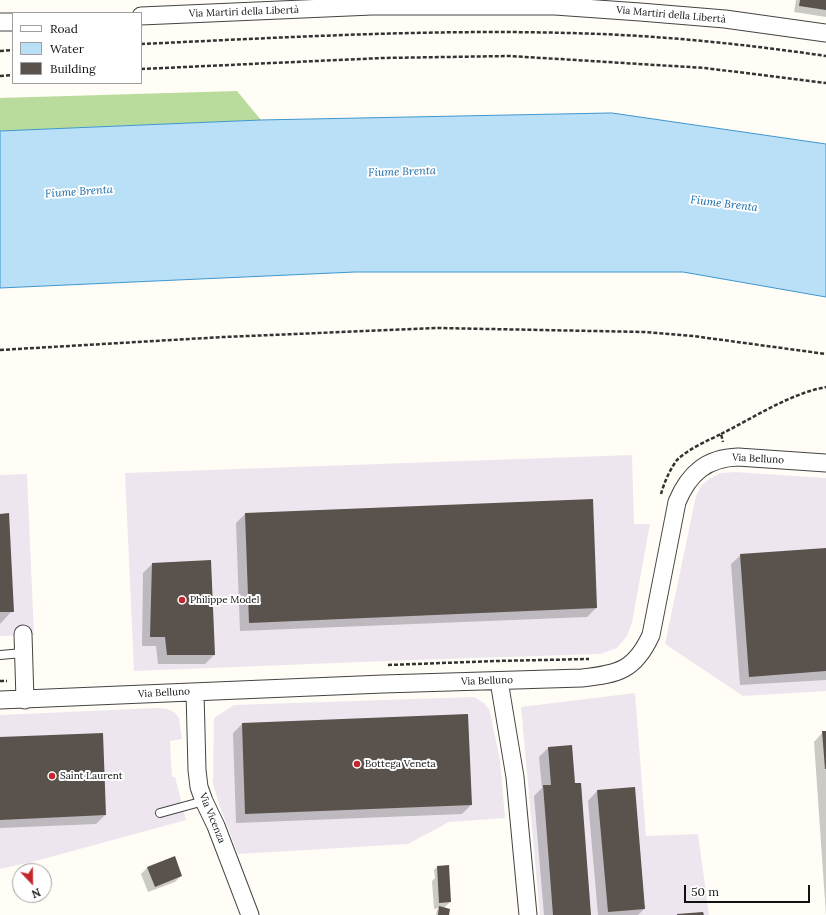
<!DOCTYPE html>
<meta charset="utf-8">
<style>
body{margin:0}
#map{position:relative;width:826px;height:915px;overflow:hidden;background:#fffdf5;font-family:Lora,serif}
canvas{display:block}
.legend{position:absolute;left:12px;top:12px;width:130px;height:72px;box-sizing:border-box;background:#fff;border:1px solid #a0a0a0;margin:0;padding:5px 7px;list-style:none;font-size:12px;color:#111}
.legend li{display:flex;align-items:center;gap:8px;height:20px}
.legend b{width:20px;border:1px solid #a0a0a0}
.north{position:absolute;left:12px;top:863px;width:40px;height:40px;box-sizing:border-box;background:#fff;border:1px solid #a0a0a0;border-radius:50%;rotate:158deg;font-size:11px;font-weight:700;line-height:16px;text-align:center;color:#111}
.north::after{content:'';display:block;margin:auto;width:14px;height:18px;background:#c4262e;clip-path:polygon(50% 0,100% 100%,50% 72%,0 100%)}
.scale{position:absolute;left:684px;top:885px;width:126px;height:18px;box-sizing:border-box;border:2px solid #111;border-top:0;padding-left:5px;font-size:12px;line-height:14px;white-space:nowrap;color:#111;-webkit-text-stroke:3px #fff;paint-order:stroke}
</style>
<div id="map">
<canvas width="826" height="915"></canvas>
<ul class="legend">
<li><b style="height:5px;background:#fff"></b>Road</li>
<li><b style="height:11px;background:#b9e0f7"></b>Water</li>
<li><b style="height:11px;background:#5a524d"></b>Building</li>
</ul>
<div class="north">N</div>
<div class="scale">50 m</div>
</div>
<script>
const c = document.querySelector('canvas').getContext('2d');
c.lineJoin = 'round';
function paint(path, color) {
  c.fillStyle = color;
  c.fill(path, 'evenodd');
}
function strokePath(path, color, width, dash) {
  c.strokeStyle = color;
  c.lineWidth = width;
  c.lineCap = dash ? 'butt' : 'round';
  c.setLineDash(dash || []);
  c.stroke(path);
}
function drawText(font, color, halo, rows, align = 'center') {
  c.font = font + ' Lora,serif';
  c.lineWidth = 4;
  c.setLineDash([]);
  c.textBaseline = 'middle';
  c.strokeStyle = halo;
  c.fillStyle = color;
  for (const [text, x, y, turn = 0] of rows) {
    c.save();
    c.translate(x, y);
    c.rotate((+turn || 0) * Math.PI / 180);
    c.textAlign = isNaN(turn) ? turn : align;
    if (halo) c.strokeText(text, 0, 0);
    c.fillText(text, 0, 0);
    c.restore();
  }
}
paint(new Path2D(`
 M632 455 634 524H650L632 622 627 636 617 648 600 654 412 660 134 671 125 473Z
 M735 472 826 478V691L743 696 665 644 696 496 701 486 709 479 720 473Z
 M27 474 34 635 0 636V475Z
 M635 693 646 836 698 834 709 915H540L521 707Z
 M474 697 484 703 489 709 492 722 500 760 505 818 449 822 408 844 238 854 220 807 213 784 214 718 234 705Z
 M157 708 167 709 174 712 179 718 182 739 170 741 172 777H175L186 820 32 862 0 869V715Z`), '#eee6ef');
paint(new Path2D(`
 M237 91 261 120 0 131V98Z`), '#b9dc9c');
const water = new Path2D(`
 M612 113 826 144V297L683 272H355L0 288V131L261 120Z`);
paint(water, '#b9e0f7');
strokePath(water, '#3f96cf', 1);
paint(new Path2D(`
 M796 0H826V17L794 12Z
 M592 501 596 608 587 617 240 631 236 523 245 514Z
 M0 515 12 611 0 624Z
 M826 549V680L740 685 731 564 741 555Z
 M152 564 214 655 205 664H158L156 646H142L143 573Z
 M242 724 471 805 462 814 236 823 233 733Z
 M823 732H826V915L814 742Z
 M0 738 105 815 96 824 0 828Z
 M548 748 574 784 590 915H544L534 796 542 788 539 757Z
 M597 791 644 909 638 915H598L588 801Z
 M174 857 181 876 175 882 148 892 141 874 147 868Z
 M448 866 450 902 444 908 448 915H436L437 910 439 908 434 909 432 881 435 878 434 870 437 867Z`), '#0003');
paint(new Path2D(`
 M800 0H826V10L799 6Z
 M593 499 597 608 249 623 245 513Z
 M9 513 14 612H0V514Z
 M826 548V671L749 677 740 554Z
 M211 560 215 655H167L165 637H150L152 563Z
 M468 714 472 805 245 814 242 723Z
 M822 731H826V769H825Z
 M103 733 106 815 0 820V737Z
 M572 745 575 783H581L591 915H553L543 785H551L548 747Z
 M635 787 645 909 608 912 597 790Z
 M175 856 182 876 155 887 147 867Z
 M449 865 451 902 439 903 437 866Z
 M439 906 450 909 449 915H438Z
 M703 912 704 915H677V914Z`), '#5a524d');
const lane = new Path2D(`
 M0 655 23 653
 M160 813 204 801`);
const street = new Path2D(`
 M141 16 372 6H555L640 12 725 19 826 33
 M0 22H13
 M23 634 25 700
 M499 681 515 777 528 915
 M195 692 197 770 199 787 204 801 216 826 250 915
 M0 700 383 684 582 678C619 674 635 670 651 635L677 502C689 473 707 458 738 457L826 463`);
strokePath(lane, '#444', 10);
strokePath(street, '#444', 19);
strokePath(new Path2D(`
 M141 44C293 37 447 28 600 34 675 37 751 45 826 56
 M0 51 13 50
 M141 69 382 58 510 56 705 68 826 83
 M0 76 13 75
 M0 350 223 337 438 328 645 332 693 336 826 354
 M721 434C755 417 789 394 826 387
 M661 494C664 483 670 469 677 460 688 449 707 441 721 434L723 442
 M388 665 496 661 589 659
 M0 681H7`), '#333', 2.5, [4, 2]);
strokePath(lane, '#fff', 8);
strokePath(street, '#fff', 17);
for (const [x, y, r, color] of [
 [182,600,4,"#c4262e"],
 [357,764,4,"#c4262e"],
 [52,776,4,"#c4262e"]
]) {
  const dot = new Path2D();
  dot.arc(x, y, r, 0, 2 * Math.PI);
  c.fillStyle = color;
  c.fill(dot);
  strokePath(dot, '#fff', 1.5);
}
drawText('10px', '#111', '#fff', [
 ["Via Martiri della Libertà",244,12,-2],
 ["Via Martiri della Libertà",671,15,5],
 ["Via Belluno",758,459,3],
 ["Via Belluno",487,681,-2],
 ["Via Belluno",164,693,-3],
 ["Via Vicenza",212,818,68]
]);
drawText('10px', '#111', '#fff', [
 ["Philippe Model",190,600],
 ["Bottega Veneta",365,764],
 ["Saint Laurent",60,776]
], 'left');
drawText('italic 11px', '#1768a6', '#fff', [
 ["Fiume Brenta",402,172,-2],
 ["Fiume Brenta",79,192,-4],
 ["Fiume Brenta",724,204,7]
]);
</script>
